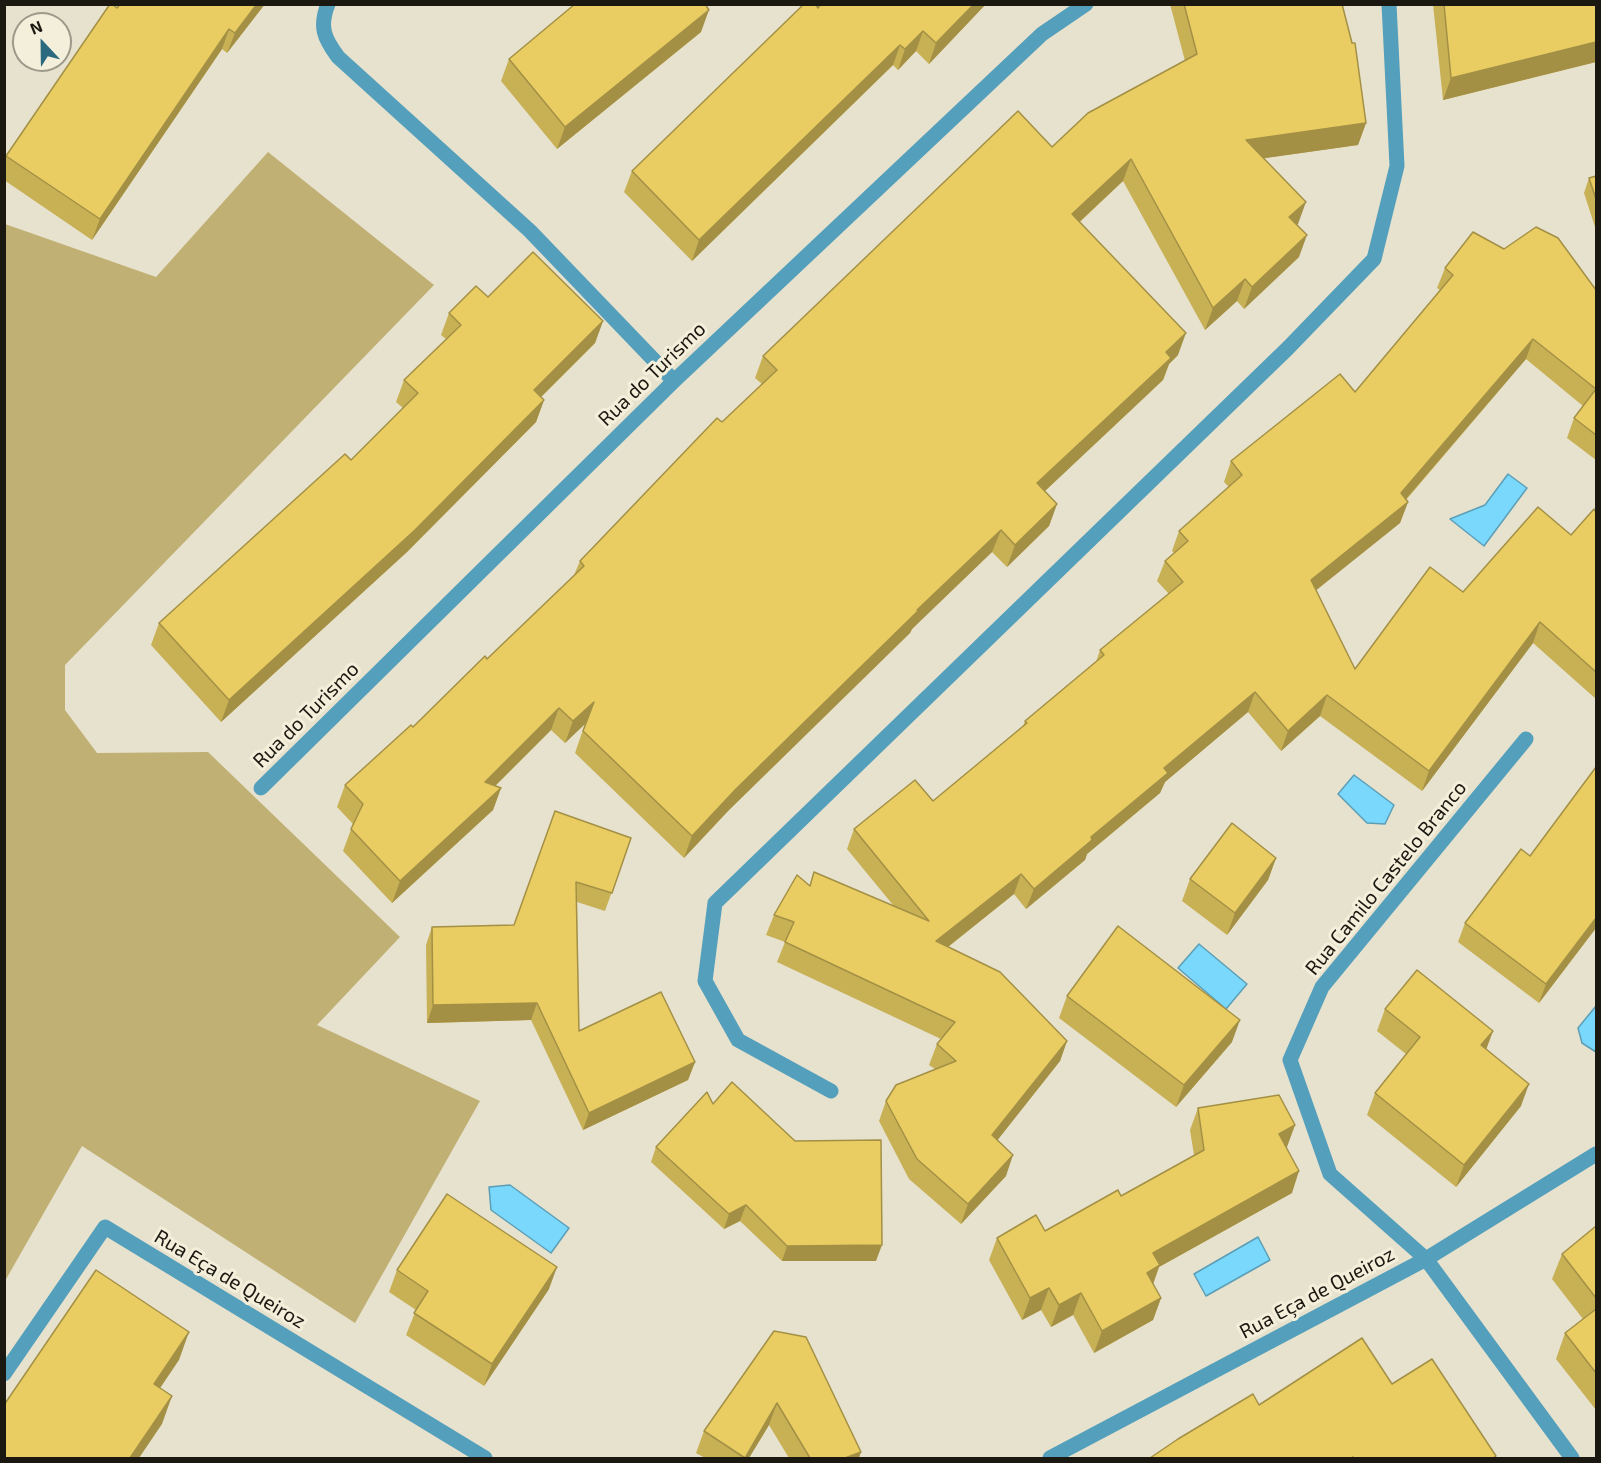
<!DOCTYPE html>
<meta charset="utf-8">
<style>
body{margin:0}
#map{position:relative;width:1601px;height:1463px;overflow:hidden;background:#e7e2ce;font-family:"Exo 2",sans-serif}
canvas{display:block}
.frame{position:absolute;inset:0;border:6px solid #1a1811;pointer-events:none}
.north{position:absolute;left:12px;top:12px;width:60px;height:60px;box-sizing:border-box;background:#f4efdb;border:2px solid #9d998a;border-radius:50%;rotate:338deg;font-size:16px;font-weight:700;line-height:24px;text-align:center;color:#1a1811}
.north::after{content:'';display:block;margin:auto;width:21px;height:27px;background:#2b697f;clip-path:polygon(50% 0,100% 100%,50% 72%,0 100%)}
</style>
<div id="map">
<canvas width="1601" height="1463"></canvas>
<div class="frame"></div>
<div class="north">N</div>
</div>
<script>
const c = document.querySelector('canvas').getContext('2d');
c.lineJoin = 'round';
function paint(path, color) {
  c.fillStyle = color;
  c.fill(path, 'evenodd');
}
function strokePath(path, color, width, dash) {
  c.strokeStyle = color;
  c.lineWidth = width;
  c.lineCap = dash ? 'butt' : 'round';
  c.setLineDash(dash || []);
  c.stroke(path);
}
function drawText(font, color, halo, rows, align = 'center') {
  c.font = font + ' "Exo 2",sans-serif';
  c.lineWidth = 6;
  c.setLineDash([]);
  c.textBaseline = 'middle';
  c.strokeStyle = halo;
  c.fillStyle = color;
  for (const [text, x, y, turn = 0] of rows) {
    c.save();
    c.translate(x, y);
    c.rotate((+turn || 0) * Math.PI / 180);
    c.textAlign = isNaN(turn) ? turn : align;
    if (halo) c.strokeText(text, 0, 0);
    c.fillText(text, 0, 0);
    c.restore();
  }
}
paint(new Path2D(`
 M268 152 434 285 65 665V710L97 753 208 752 400 937 317 1025 480 1101 355 1323 82 1146 5 1281V224L156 277Z`), '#c1b074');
const water = new Path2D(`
 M1508 474 1527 488 1484 546 1450 519 1485 505Z
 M1354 775 1394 805 1385 824 1367 823 1338 794Z
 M1199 944 1247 984 1226 1009 1178 968Z
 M1596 1006V1052L1582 1043 1578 1028Z
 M510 1185 569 1228 551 1253 491 1210 489 1187Z
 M1258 1237 1270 1260 1206 1296 1194 1274Z`);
paint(water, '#79d8fc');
strokePath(water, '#5c9eb6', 1.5);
strokePath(new Path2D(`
 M328 4C319 27 324 38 338 57L530 231 674 381
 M1526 739 1322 987 1290 1060 1330 1174 1426 1259 1572 1458
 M261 788 674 381 1042 34 1086 4
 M831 1091 738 1040 705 981 715 903 1288 348 1374 259 1397 166 1389 4
 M4 1374 105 1227 485 1458
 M1050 1458 1426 1259 1596 1154`), '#549fbb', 15);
paint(new Path2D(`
 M120 4H265L227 53 222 49 92 240 4 180V160L6 156Z
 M986 4 929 64 916 51 898 70 893 65 692 261 624 192 632 171 818 8Z
 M1170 4H1342L1366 123 1358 145 1264 158 1298 224 1297 225 1299 257 1244 309 1237 301 1205 330 1123 181 1080 222 1178 355 1169 364 1163 380 1045 491 1057 504 1049 526 1007 567 992 552 912 629 910 633 728 811 684 858 575 753 585 724 565 743 551 730 495 786 501 788 493 810 392 903 343 851 353 824 337 807 345 785 413 727 487 659 574 575 580 561 762 384 755 378 763 356 1052 147 1185 61Z
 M1433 4H1596V62L1443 100Z
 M701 32 557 149 501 81 509 59Z
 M1596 176V230L1584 193 1589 178Z
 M1504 249 1596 290V460L1567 438 1574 418 1583 406 1526 359 1406 500 1408 502 1400 523 1316 590 1355 669 1463 592 1571 535 1596 512V699L1533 643 1422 791 1320 716 1281 751 1248 712 1165 782 1160 793 1087 854 1085 860 1026 909 1014 894 948 947 1067 1041 1060 1061 997 1140 1006 1176 961 1224 909 1179 879 1121 886 1101 935 1069 929 1065 937 1044 941 1039 777 962 785 942 766 935 774 915 809 886 893 905 847 849 854 829 933 801 1023 726 1025 721 1096 662 1100 650 1169 594 1157 581 1165 561 1174 553 1172 551 1179 531 1229 487 1224 482 1231 461 1355 392 1440 290 1437 288 1445 268Z
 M488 297 603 321 595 343 541 397 544 400 536 422 407 552 221 722 151 645 159 623 351 460 403 408 396 402 404 380 446 339 441 335 449 313Z
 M631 838 605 911 577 902 579 1031 695 1062 688 1080 583 1130 531 1020 427 1023 426 945 432 927 514 925Z
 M1276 858 1268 880 1227 935 1182 901 1190 879Z
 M1465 923 1596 928 1539 1003 1458 942Z
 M1067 996 1232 1042 1176 1107 1059 1018Z
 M1385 1009 1493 1031 1486 1050 1521 1106 1456 1187 1367 1115 1375 1093 1406 1054 1377 1031Z
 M713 1104 876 1261H782L740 1221 724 1229 651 1162 656 1147Z
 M1198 1108 1295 1125 1286 1147 1292 1193 1159 1267 1153 1284 1161 1298 1153 1320 1094 1353 1073 1315 1051 1327 1041 1310 1022 1320 989 1260 997 1238 1045 1231 1121 1196 1194 1155 1190 1130Z
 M1596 1226V1410L1556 1359 1565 1333 1583 1319 1552 1279 1562 1254Z
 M397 1270 549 1289 484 1386 406 1335 416 1310 389 1292Z
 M806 1337 859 1458H789L769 1425 749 1458H705L696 1453 704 1431Z`), '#c8b055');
paint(new Path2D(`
 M257 4H265L227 53 235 33Z
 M974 4H986L929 64 936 43Z
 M709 10 701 32 557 149 565 127Z
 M229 29 222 49 92 240 100 219Z
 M923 31 916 51 898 70 905 49Z
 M1596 42V62L1443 100 1451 78Z
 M900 45 893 65 692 261 699 240Z
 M1366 123 1358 145 1238 162 1246 140Z
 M1131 159 1123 181 1064 236 1072 214Z
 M1306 202 1298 224 1281 239 1289 217Z
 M1307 235 1299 257 1244 309 1252 287Z
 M1245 279 1237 301 1205 330 1213 308Z
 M603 321 595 343 526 412 534 390Z
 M1186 333 1178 355 1169 364 1163 380 1029 506 1037 483 1166 352Z
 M1533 339 1526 359 1393 514 1401 493Z
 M544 400 536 422 407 552 221 722 229 700Z
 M1408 502 1400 523 1304 600 1311 580Z
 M1057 504 1049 526 1007 567 1015 545Z
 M1001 530 992 552 912 629 910 633 728 811 684 858 692 836 736 789 917 610Z
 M1540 622 1533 643 1422 791 1429 771Z
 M1255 692 1248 712 1165 782 1160 793 1087 854 1085 860 1026 909 1034 889 1091 837 1164 768Z
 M1327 695 1320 716 1281 751 1288 731Z
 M594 702 585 724 565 743 573 721Z
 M559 708 551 730 477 804 485 782Z
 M501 788 493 810 392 903 400 881Z
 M1276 858 1268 880 1227 935 1235 913Z
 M1021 874 1014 894 929 962 936 941Z
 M1596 918V928L1539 1003 1546 984Z
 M537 1003 531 1020 427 1023 433 1005Z
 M1240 1020 1232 1042 1176 1107 1184 1085Z
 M1493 1031 1485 1052 1481 1045Z
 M1067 1041 1060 1061 985 1156 992 1135Z
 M695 1062 688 1080 583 1130 589 1113Z
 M1529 1084 1521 1106 1456 1187 1464 1165Z
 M1295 1125 1287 1147 1271 1156 1279 1134Z
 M1013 1155 1006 1176 961 1224 968 1204Z
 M1299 1171 1292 1193 1159 1267 1152 1287 1139 1295 1153 1253Z
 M746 1205 740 1221 724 1229 729 1214Z
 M882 1245 876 1261H782L787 1246Z
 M557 1267 549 1289 484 1386 492 1364Z
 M1049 1288 1041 1310 1022 1320 1030 1298Z
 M1081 1293 1073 1315 1051 1327 1059 1305Z
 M1161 1298 1153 1320 1094 1353 1102 1331Z
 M189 1332 179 1360 144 1412 154 1384Z
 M172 1396 162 1424 139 1458H130Z
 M777 1403 769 1425 749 1458H745Z
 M861 1452 859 1458H845Z`), '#a39045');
const building = new Path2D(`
 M110 4H112L117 8 120 4H257L235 33 229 29 100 219 6 156Z
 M575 4H705L709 10 565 127 509 59Z
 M804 4H815L818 8 821 4H974L936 43 923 31 905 49 900 45 699 240 632 171Z
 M1184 4H1342L1352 43H1355L1366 123 1246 140 1306 202 1289 217 1307 235 1252 287 1245 279 1213 308 1131 159 1072 214 1186 333 1166 352 1171 358 1037 483 1057 504 1015 545 1001 530 917 610 918 611 736 789 692 836 583 731 594 702 573 721 559 708 485 782 501 788 400 881 351 829 363 804 345 785 411 725 413 727 485 656 487 659 584 566 580 561 717 418 722 422 777 370 763 356 1018 111 1052 147 1088 113 1197 54Z
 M1444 4H1596V42L1451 78Z
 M1596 176V199L1589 178Z
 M1536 227 1558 238 1596 290V435L1574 418 1596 389 1533 339 1401 493 1408 502 1311 580 1355 669 1430 567 1463 592 1538 507 1571 535 1594 509 1596 512V672L1540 622 1429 771 1327 695 1288 731 1255 692 1164 768 1168 773 1091 837 1092 840 1034 889 1021 874 936 941 1000 972 1067 1041 992 1135 1013 1155 968 1204 917 1159 886 1101 896 1085 956 1061 937 1044 955 1022 785 942 794 922 774 915 797 875 810 886 814 872 929 921 854 829 915 780 933 801 1027 723 1025 721 1104 655 1100 650 1183 582 1165 561 1188 541 1179 531 1242 475 1231 461 1340 374 1355 392 1453 275 1445 268 1473 232 1504 249Z
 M533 252 603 321 534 390 544 400 415 530 229 700 159 623 345 454 351 460 418 393 404 380 461 325 449 313 476 286 488 297Z
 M1596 767V918L1546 984 1465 923 1521 849 1530 856Z
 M555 811 631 838 612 893 576 882 579 1031 661 992 695 1062 589 1113 537 1003 433 1005 432 927 514 925Z
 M1232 823 1276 858 1235 913 1190 879Z
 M1118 926 1240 1020 1184 1085 1067 996Z
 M1417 970 1493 1031 1481 1045 1529 1084 1464 1165 1375 1093 1420 1037 1385 1009Z
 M732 1082 795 1141 881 1140 882 1245 787 1246 746 1205 729 1214 656 1147 707 1092 713 1104Z
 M1279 1095 1295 1125 1279 1134 1299 1171 1153 1253 1160 1265 1147 1273 1161 1298 1102 1331 1081 1293 1059 1305 1049 1288 1030 1298 997 1238 1036 1215 1045 1231 1118 1190 1121 1196 1204 1150 1198 1108Z
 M447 1194 557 1267 492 1364 414 1313 428 1291 397 1270Z
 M1596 1226V1298L1562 1254Z
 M96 1270 189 1332 154 1384 172 1396 130 1458H4V1405Z
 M1596 1309V1373L1565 1333Z
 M774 1331 806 1337 861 1452 845 1458H810L777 1403 745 1458 704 1431Z
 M1362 1338 1392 1384 1432 1359 1496 1456 1493 1458H1353V1457L1351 1458H1150L1178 1439 1253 1394 1259 1405Z`);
paint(building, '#e9cd63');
strokePath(building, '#a39045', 1.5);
drawText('20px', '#1a1811', '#f4efdb', [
 ["Rua do Turismo",652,374,-44],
 ["Rua do Turismo",306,715,-45],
 ["Rua Camilo Castelo Branco",1386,878,-51],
 ["Rua Eça de Queiroz",230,1279,31],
 ["Rua Eça de Queiroz",1317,1293,-28]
]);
</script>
